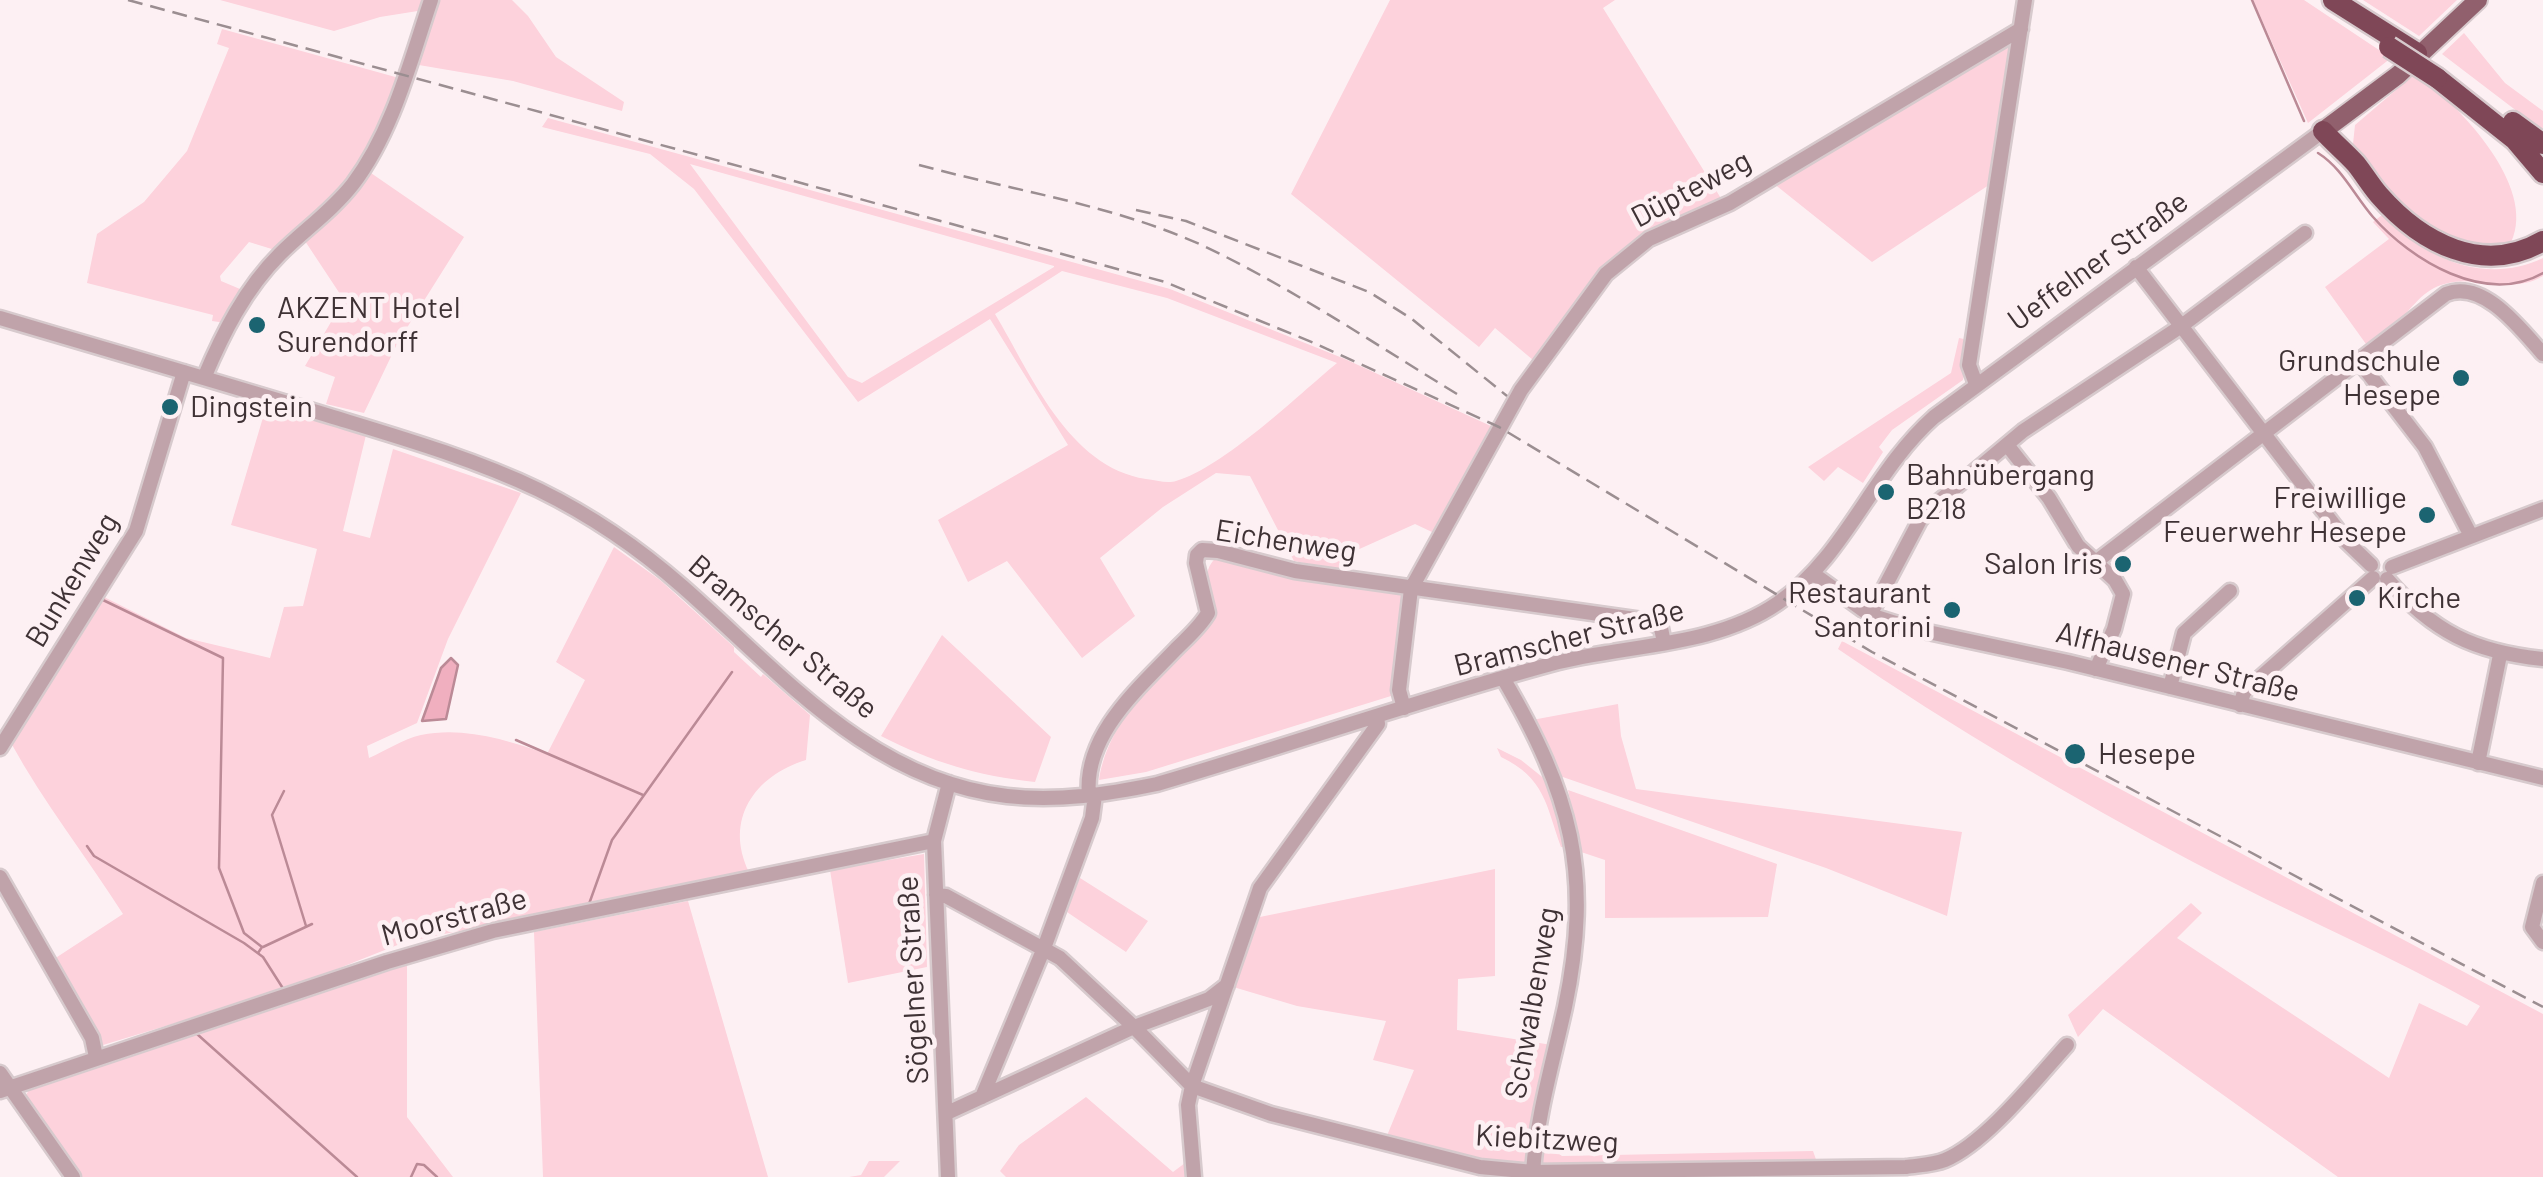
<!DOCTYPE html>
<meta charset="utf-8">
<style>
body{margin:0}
canvas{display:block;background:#fdf0f3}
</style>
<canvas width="2543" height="1177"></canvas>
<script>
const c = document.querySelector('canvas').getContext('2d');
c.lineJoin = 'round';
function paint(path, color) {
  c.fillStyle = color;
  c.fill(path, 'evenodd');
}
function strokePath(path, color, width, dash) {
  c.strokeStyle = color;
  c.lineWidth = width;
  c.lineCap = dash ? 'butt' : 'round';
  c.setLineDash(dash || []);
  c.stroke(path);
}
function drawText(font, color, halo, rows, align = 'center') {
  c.font = font + ' Barlow,sans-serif';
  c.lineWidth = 9;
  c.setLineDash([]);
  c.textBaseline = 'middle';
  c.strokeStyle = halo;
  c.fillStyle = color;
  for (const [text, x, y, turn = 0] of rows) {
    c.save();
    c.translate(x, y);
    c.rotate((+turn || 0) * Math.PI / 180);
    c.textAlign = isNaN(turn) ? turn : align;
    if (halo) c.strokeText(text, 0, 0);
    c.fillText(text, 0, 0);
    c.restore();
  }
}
paint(new Path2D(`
 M220 0H428L424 10 380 17 334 31Z
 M435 0H512L528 16 556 57 624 102 622 111 513 81 413 64Z
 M1390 0H1615L1603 8 1722 200 1648 234 1607 262 1533 360 1495 328 1479 347 1291 194Z
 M2253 0H2304L2391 58 2308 123Z
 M2363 0H2457L2419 36Z
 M222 29 399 78 381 131 349 184 275 250 249 242 220 276 221 281 240 289 242 295 226 323 212 321 213 315 87 283 97 234 144 202 187 151 229 48 217 44Z
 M2464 33 2505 83 2543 111V131L2442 54Z
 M2016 36 1992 183 1872 262 1773 183Z
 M2416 73C2461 107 2543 192 2508 248L2459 245 2404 210 2357 154 2353 144 2355 125Z
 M548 118 1170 289 1345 359 1493 427 1432 532 1415 524 1355 551 1345 571 1294 561 1250 476 1216 473 1163 507 1100 558 1135 616 1082 658 1007 561 968 582 938 520 1068 445 990 319 858 402 694 189 650 154 542 127ZM690 164 1054 266V267L862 383 848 377ZM1062 271 1167 298 1337 363C1297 396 1224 467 1176 481 1168 484 1155 480 1146 479 1068 467 1031 374 995 314Z
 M368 171 464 237 398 342 364 413 326 404 335 377 305 366 344 300 303 238Z
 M2382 215C2424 258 2485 286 2543 258V276C2509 296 2476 273 2441 285 2420 292 2410 312 2393 326 2385 333 2375 338 2366 344L2325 287 2389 239 2373 222Z
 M1959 338 1969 340 1963 380 1892 430 1879 447 1883 452 1863 483 1838 467 1824 481 1808 467 1951 373Z
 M267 404 366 435 343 531 370 538 393 449 521 493 448 639 417 723 367 746 369 758C385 751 403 739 421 735 463 726 508 740 547 754L585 680 556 662 614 547 660 580 734 647V652L761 677 763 674 810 715 806 760C754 776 724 820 749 872L405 942 284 990 103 1045 54 959 123 914C86 856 44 803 11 743L102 596 186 638 270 658 284 607 303 606 317 549 231 525Z
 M1217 557 1294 576 1403 594 1391 696 1146 772 1099 780C1109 715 1168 666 1211 620 1208 600 1199 571 1217 557Z
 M942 635 1051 737 1035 782C978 776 932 762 881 736Z
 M1842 641 2543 1014V1177H2338L2103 1009 2078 1037 2068 1015 2191 903 2202 913 2177 938 2389 1078 2419 1003 2467 1026 2480 1006C2388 954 2289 913 2195 863 2072 798 1953 728 1838 649Z
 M1618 704 1621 736 1636 789 1962 832 1947 916 1826 868 1557 775 1532 720Z
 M1497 748 1521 760 1546 780 1566 847H1561C1546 805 1545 778 1501 757Z
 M1568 790 1777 864 1768 917 1605 918V860L1581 852Z
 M924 854 927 967 848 983 830 870Z
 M1495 869V976L1458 979 1457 1030 1552 1045 1530 1170 1487 1164 1386 1138 1414 1070 1373 1060 1386 1021 1297 1006 1230 986 1255 918Z
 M1080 878 1148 921 1126 952 1064 910Z
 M688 901 768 1177H543L534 932Z
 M407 961V1117L453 1177H82L28 1102 26 1095 29 1090Z
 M1086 1097 1173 1172 1185 1163 1186 1177H1006L1000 1171 1019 1145Z
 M1544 1143 1562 1156 1813 1151 1818 1165 1538 1170Z
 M869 1161H900L884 1177H849L861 1175Z`), '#fdd2dc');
const water = new Path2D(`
 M451 658 458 665 446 719 422 721 441 668Z`);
paint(water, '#f0afbf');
strokePath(water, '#bb8a96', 2.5);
strokePath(new Path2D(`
 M2252 0 2304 121
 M2318 153C2342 168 2354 195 2373 217 2411 260 2485 306 2543 273
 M103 600 223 658 219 868 244 933 262 947 258 953
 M516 740 643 795
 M284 791 272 815 306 926
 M87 846 94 856 244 943 263 957 284 990
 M589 904 612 840 732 672
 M263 947 312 924
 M197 1034 357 1177
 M411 1177 417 1164 424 1165 437 1177`), '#bb8a96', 2.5);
const minor = new Path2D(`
 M2136 267 2347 542 2371 565
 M0 318C111 351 223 383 333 417 402 438 474 459 539 490 590 515 641 550 683 587 780 672 870 781 1007 796 1058 802 1108 794 1157 784 1289 745 1419 700 1551 664 1625 644 1713 648 1778 603 1846 556 1872 472 1934 417L2323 131
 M2359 361 2425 447 2471 536
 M204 378C223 333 245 289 280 254 304 230 332 211 353 184 393 131 410 62 431 0
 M1976 384 1969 365 2025 0
 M2008 446 2049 498 2078 546 2115 580 2123 594 2114 629 2096 669
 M2097 561 2446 294C2483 279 2520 328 2543 354
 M2392 567 2543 509
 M1812 573 1870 615 1914 629 2068 662 2543 778
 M2387 579C2433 632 2474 652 2543 659
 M1870 615 1920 520 1932 507 2023 431 2180 327 2305 233
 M1503 678C1571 794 1593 873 1565 1007 1553 1062 1537 1115 1533 1172
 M2170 687 2184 633 2230 591
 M2240 705 2244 692 2373 578
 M1404 708 1399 690 1411 589 1521 390 1606 274 1649 239 1730 203 2021 29
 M0 748 136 531 184 372
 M2478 763 2500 655
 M1089 796C1083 735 1139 688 1176 649 1187 638 1200 627 1208 613L1196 563 1197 555 1202 550 1218 551 1295 571 1649 621 1661 628 1664 643
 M0 877 92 1038 96 1057
 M2543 883 2532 927 2543 942
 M936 895 946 896 1060 958 1134 1027 1192 1086 1271 1114 1480 1167 1533 1172 1906 1167C1919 1165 1933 1165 1945 1160 1986 1143 2037 1078 2067 1045
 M0 1073 73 1177
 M0 1091 387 962 493 931 934 841
 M982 1097 1044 948 1092 818 1095 795
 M947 1113 1134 1027 1209 999 1227 985
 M948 1177 934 841 949 783
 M1194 1177 1188 1105 1192 1086 1260 888 1378 724 1377 717`);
const major = new Path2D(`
 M2323 131 2398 75 2478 0`);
const highway = new Path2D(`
 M2333 0 2417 53
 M2437 78 2515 140 2543 173
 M2513 122 2543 144
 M2323 131C2334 143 2346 153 2356 164 2364 174 2371 186 2379 195 2421 243 2483 276 2543 241`);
strokePath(minor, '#d7cacd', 19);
strokePath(major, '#d7cacd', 22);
strokePath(highway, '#d7cacd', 25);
strokePath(minor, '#c0a3aa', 14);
strokePath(major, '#91606d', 18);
strokePath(highway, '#7f4757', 20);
strokePath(new Path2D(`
 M128 0 1165 282 1314 343 1499 427 1872 652 2543 1007
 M919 165C1015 191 1115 205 1206 247 1293 289 1375 344 1457 394
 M1136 210 1186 221 1369 292 1412 319 1507 396`), '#9b8e91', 2.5, [15, 8]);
const highwayBridge = new Path2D(`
 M2389 47 2437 78`);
strokePath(highwayBridge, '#d7cacd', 25, []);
strokePath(highwayBridge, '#7f4757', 20);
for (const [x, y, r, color] of [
 [257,325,10,"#1b6471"],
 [2461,378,10,"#1b6471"],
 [170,407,10,"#1b6471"],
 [1886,492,10,"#1b6471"],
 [2427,515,10,"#1b6471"],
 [2123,564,10,"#1b6471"],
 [2357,598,10,"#1b6471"],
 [1952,610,10,"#1b6471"],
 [2075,754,12,"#1b6471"]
]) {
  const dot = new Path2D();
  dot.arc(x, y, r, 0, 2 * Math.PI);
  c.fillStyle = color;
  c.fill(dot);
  strokePath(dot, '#fdf0f3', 4);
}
drawText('30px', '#3f3235', '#fdf0f3', [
 ["Düpteweg",1691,189,-28],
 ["Ueffelner Straße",2098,261,-36],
 ["Eichenweg",1286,541,9],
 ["Bunkenweg",72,580,-59],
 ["Bramscher Straße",783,637,40],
 ["Bramscher Straße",1569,638,-14],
 ["Alfhausener Straße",2178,662,14],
 ["Moorstraße",454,917,-15],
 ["Sögelner Straße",913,980,-93],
 ["Schwalbenweg",1532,1003,-80],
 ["Kiebitzweg",1547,1139,3]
]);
drawText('30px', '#3f3235', '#fdf0f3', [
 ["AKZENT Hotel",277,308],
 ["Surendorff",277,342],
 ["Grundschule",2441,361,"right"],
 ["Hesepe",2441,395,"right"],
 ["Dingstein",190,407],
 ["Bahnübergang",1906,475],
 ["B218",1906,509],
 ["Freiwillige",2407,498,"right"],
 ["Feuerwehr Hesepe",2407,532,"right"],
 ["Salon Iris",2103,564,"right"],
 ["Restaurant",1932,593,"right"],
 ["Santorini",1932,627,"right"],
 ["Kirche",2377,598],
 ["Hesepe",2098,754]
], 'left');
</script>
